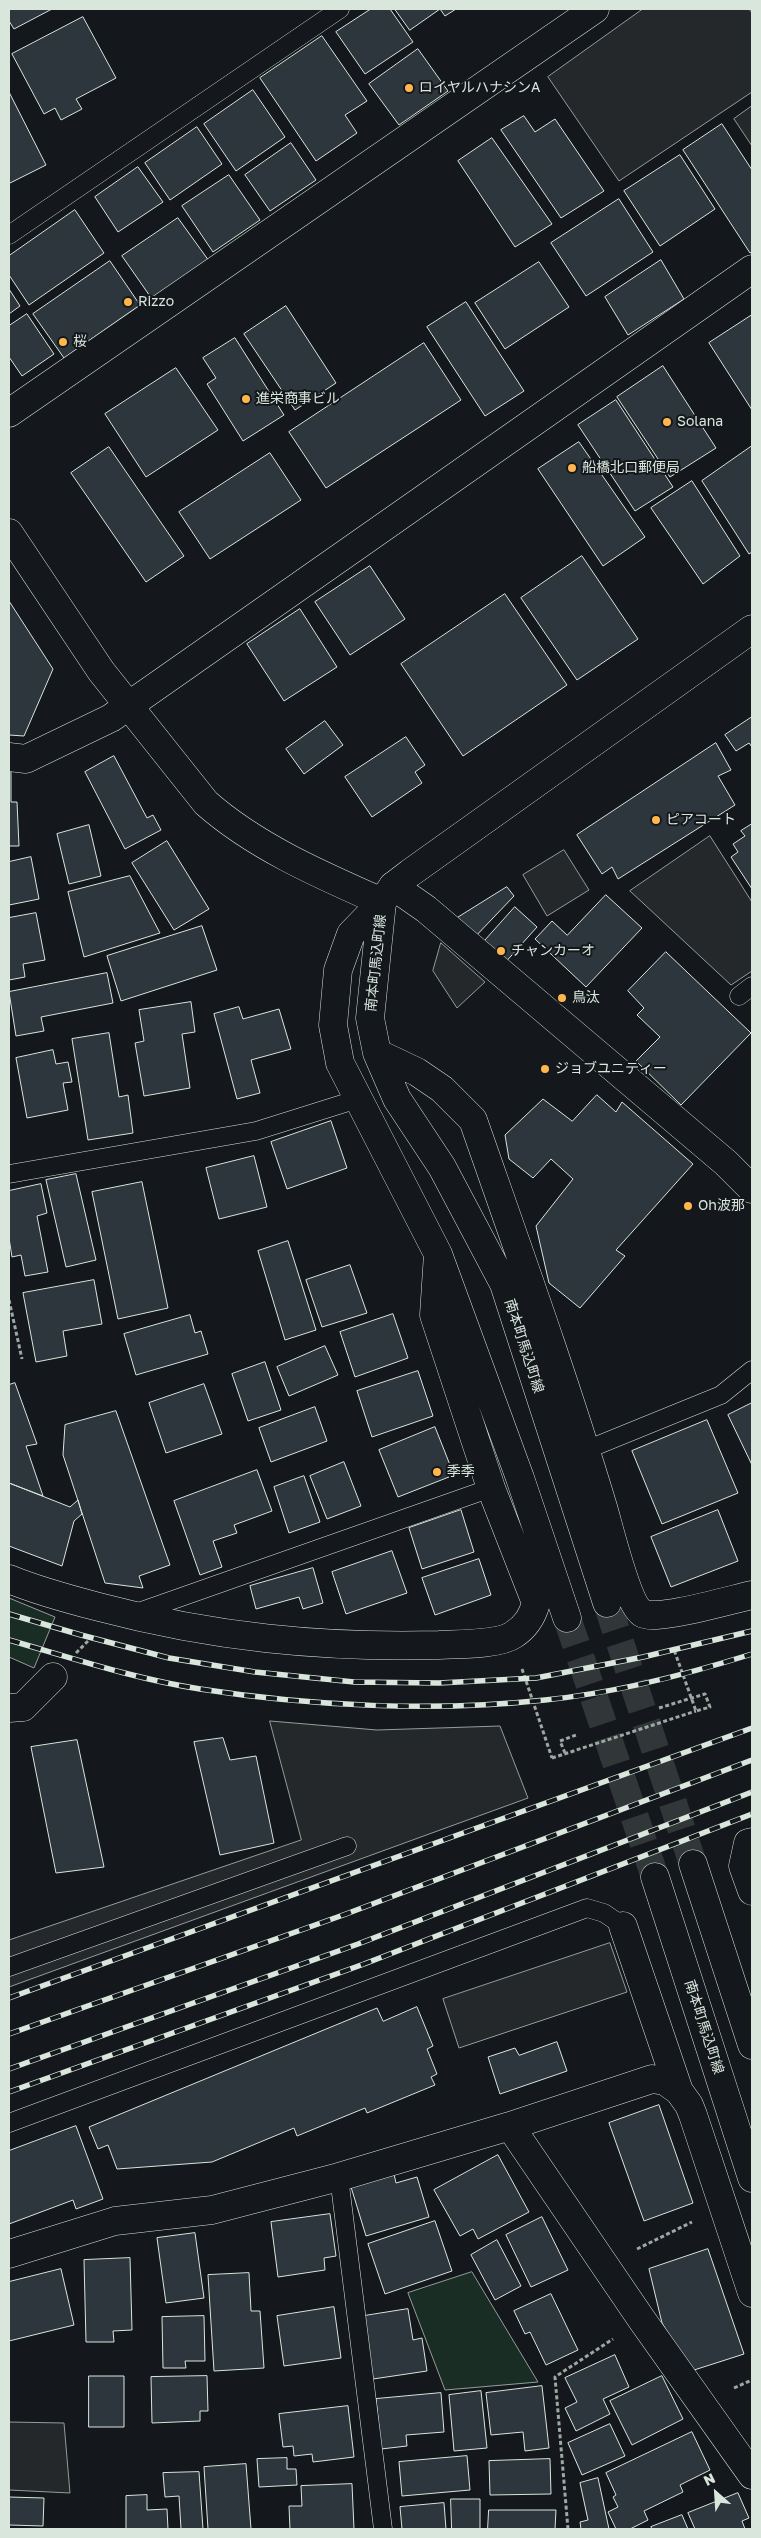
<!DOCTYPE html>
<meta charset="utf-8">
<style>
body{margin:0}
#map{position:relative;width:761px;height:2538px;overflow:hidden;background:#14181c;font-family:"Golos Text",sans-serif}
canvas{display:block}
.frame{position:absolute;inset:0;border:10px solid #d8e6dc;pointer-events:none}
.north{position:absolute;left:691px;top:2468px;width:50px;height:50px;-webkit-text-stroke:4px #14181c;paint-order:stroke;rotate:334deg;font-size:14px;font-weight:700;line-height:20px;text-align:center;color:#d8e6dc}
.north::after{content:'';display:block;margin:auto;width:18px;height:22px;background:#d8e6dc;clip-path:polygon(50% 0,100% 100%,50% 72%,0 100%)}
</style>
<div id="map">
<canvas width="761" height="2538"></canvas>
<div class="frame"></div>
<div class="north">N</div>
</div>
<script>
const c = document.querySelector('canvas').getContext('2d');
c.lineJoin = 'round';
function paint(path, color) {
  c.fillStyle = color;
  c.fill(path, 'evenodd');
}
function strokePath(path, color, width, dash) {
  c.strokeStyle = color;
  c.lineWidth = width;
  c.lineCap = dash ? 'butt' : 'round';
  c.setLineDash(dash || []);
  c.stroke(path);
}
function drawText(font, color, halo, rows, align = 'center') {
  c.font = font + ' "Golos Text","Noto Sans JP",sans-serif';
  c.lineWidth = 4;
  c.setLineDash([]);
  c.textBaseline = 'middle';
  c.strokeStyle = halo;
  c.fillStyle = color;
  for (const [text, x, y, turn = 0] of rows) {
    c.save();
    c.translate(x, y);
    c.rotate((+turn || 0) * Math.PI / 180);
    c.textAlign = isNaN(turn) ? turn : align;
    if (halo) c.strokeText(text, 0, 0);
    c.fillText(text, 0, 0);
    c.restore();
  }
}
const green = new Path2D(`
 M9 1598 55 1617 34 1668 9 1657Z
 M472 2272 538 2382 445 2390 408 2293Z`);
paint(green, '#1a2d24');
strokePath(green, '#939e99', 1);
const parking = new Path2D(`
 M643 9H749L752 13V92L619 181 548 77Z
 M752 106V146L734 119Z
 M710 836 752 902V971L731 985 630 891Z
 M564 850 589 890 547 916 523 875Z
 M441 943 485 982 457 1008 433 971Z
 M270 1721 377 1730 500 1726 528 1798 9 1987V1940L301 1840Z
 M610 1943 627 1992 459 2048 443 1999Z
 M9 2422 64 2423 70 2493 9 2490Z`);
paint(parking, '#24282b');
strokePath(parking, '#939e99', 1);
const building = new Path2D(`
 M9 9H52L14 29 9 21Z
 M371 9H390L413 42 365 74 336 32Z
 M395 9H456L445 16 440 9 410 30Z
 M83 17 116 78 76 99 82 109 61 120 55 108 44 114 12 54Z
 M322 36 367 101 345 115 357 133 316 161 260 78Z
 M418 49 448 91 399 125 369 84Z
 M253 90 285 137 236 171 204 124Z
 M9 92 46 165 10 183 9 181Z
 M524 116 535 132 555 119 604 191 561 218 501 130Z
 M722 124 752 170V252L750 253 683 150Z
 M197 127 222 164 170 200 145 163Z
 M492 138 552 224 515 247 458 161Z
 M291 143 316 180 270 211 245 175Z
 M680 155 715 209 660 246 624 191Z
 M138 167 163 202 118 232 95 197Z
 M229 175 260 220 213 252 182 206Z
 M619 199 653 252 586 296 551 243Z
 M75 210 104 253 29 305 9 275V256Z
 M178 218 209 261 152 299 122 256Z
 M661 260 684 299 628 335 605 297Z
 M110 261 140 305 64 358 33 314Z
 M539 262 569 307 505 349 475 303Z
 M9 289 20 306 9 314Z
 M466 302 524 391 485 416 427 327Z
 M286 306 336 383 295 410 244 334Z
 M27 314 54 354 22 376 9 357V326Z
 M752 315V410L709 343Z
 M235 338 284 415 243 441 207 384 216 378 203 358Z
 M424 343 461 400 326 488 289 432Z
 M663 366 716 448 670 477 617 397Z
 M176 368 218 430 146 477 105 414Z
 M616 400 673 487 635 511 578 425Z
 M579 442 645 537 603 566 538 469Z
 M752 446V552L749 554 702 481Z
 M109 447 184 556 146 582 71 473Z
 M270 453 301 500 210 559 179 512Z
 M692 481 740 556 703 584 651 508Z
 M582 556 638 639 577 680 521 598Z
 M370 566 405 619 350 655 315 602Z
 M505 594 567 685 463 756 401 664Z
 M9 601 53 669 24 736 9 735Z
 M300 609 337 667 284 701 247 644Z
 M752 717V747L749 743 736 751 725 735Z
 M325 721 343 745 304 774 286 749Z
 M406 737 425 765 415 772 422 783 372 817 345 777Z
 M716 743 731 770 718 776 735 805 618 879 612 867 602 874 577 835Z
 M114 756 147 818 153 815 161 830 125 849 85 772Z
 M9 769H11V802H17L19 846H9Z
 M752 824V889L731 857 738 852 733 844 745 836 741 831Z
 M89 825 101 876 69 884 57 834Z
 M167 841 209 909 174 930 132 863Z
 M31 857 39 899 9 905V862Z
 M130 876 160 933 84 957 68 892Z
 M507 887 514 896 472 940 454 920Z
 M606 895 642 928 586 987 535 939 552 921 567 935Z
 M515 907 537 927 503 965 481 945Z
 M36 913 45 960 23 964 25 977 9 980V918Z
 M202 926 217 970 121 1001 107 956Z
 M666 952 751 1033 681 1105 636 1061 660 1037 637 1015 644 1008 628 991Z
 M107 973 113 1003 41 1017 44 1031 16 1036 9 992Z
 M191 1002 195 1032 182 1034 190 1088 144 1096 135 1043 144 1041 139 1010Z
 M239 1007 243 1019 279 1009 291 1049 251 1060 260 1093 237 1099 214 1014Z
 M109 1033 119 1097 128 1095 133 1133 88 1140 72 1039Z
 M53 1050 56 1064 68 1062 72 1082 63 1083 68 1110 27 1118 16 1058Z
 M597 1095 616 1112 622 1102 693 1164 616 1250 625 1256 580 1308 549 1283 536 1226 573 1179 551 1159 533 1178 509 1159 505 1135 543 1099 572 1121Z
 M331 1121 347 1168 287 1189 271 1142Z
 M254 1156 267 1207 219 1219 206 1168Z
 M76 1174 96 1260 66 1267 46 1180Z
 M142 1182 168 1308 118 1319 92 1192Z
 M41 1184 47 1213 37 1216 48 1272 25 1276 21 1255 12 1257 9 1238V1191Z
 M288 1241 316 1330 285 1340 258 1251Z
 M350 1265 367 1313 322 1327 306 1280Z
 M94 1280 102 1324 63 1331 67 1356 36 1362 23 1293Z
 M393 1314 408 1358 355 1377 340 1332Z
 M190 1315 195 1333 201 1331 208 1354 136 1375 124 1334Z
 M325 1346 338 1375 289 1396 277 1367Z
 M265 1362 281 1410 248 1421 232 1374Z
 M418 1371 433 1416 372 1437 357 1391Z
 M15 1383 37 1444 26 1446 43 1496 9 1483V1385Z
 M204 1384 222 1434 166 1453 149 1403Z
 M752 1403V1465L728 1415Z
 M315 1407 327 1441 271 1462 259 1428Z
 M116 1411 170 1565 139 1576 143 1588 105 1583 63 1455 65 1425Z
 M707 1420 738 1493 662 1524 632 1451Z
 M435 1427 454 1475 398 1497 379 1450Z
 M344 1462 361 1506 327 1519 310 1476Z
 M257 1470 272 1511 234 1525 237 1533 213 1541 222 1567 200 1575 174 1501Z
 M304 1476 320 1522 289 1533 274 1487Z
 M9 1483 70 1507 78 1500 82 1514 74 1521 62 1566 9 1546Z
 M461 1510 474 1552 422 1569 409 1528Z
 M718 1510 738 1561 671 1587 651 1537Z
 M392 1551 407 1593 346 1614 332 1572Z
 M479 1559 491 1595 435 1615 422 1578Z
 M313 1568 323 1603 303 1609 299 1597 256 1609 250 1586Z
 M223 1738 230 1760 256 1756 274 1843 220 1855 194 1742Z
 M77 1740 104 1867 56 1873 31 1747Z
 M417 2007 433 2046 427 2049 437 2074 431 2077 435 2085 367 2113 365 2108 297 2136 294 2128 212 2162 117 2169 108 2145 98 2149 89 2127 377 2008 383 2021Z
 M557 2042 567 2071 500 2094 488 2057 515 2048 519 2055Z
 M659 2105 693 2203 644 2221 609 2123Z
 M76 2126 103 2199 76 2209 73 2200 9 2224V2151Z
 M498 2155 529 2212 478 2239 473 2229 460 2236 434 2190Z
 M394 2174 396 2183 417 2177 429 2217 366 2236 351 2187Z
 M330 2214 336 2256 324 2258 325 2270 278 2277 271 2222Z
 M542 2217 568 2270 531 2287 506 2235Z
 M435 2221 452 2271 385 2294 368 2244Z
 M195 2233 204 2298 166 2303 157 2238Z
 M497 2240 521 2286 495 2300 471 2255Z
 M708 2249 744 2354 691 2371 662 2323 649 2269Z
 M130 2258 132 2330 113 2331 114 2342H86L84 2260Z
 M61 2269 74 2325 9 2341V2282Z
 M249 2273 251 2311H260L264 2368 214 2371 208 2275Z
 M551 2294 578 2350 546 2365 530 2332 525 2334 514 2311Z
 M334 2307 341 2358 284 2366 277 2316Z
 M408 2309 413 2340 422 2338 427 2371 373 2379 364 2316Z
 M204 2316 205 2361H185L186 2368H163L162 2317Z
 M615 2355 629 2387 603 2399 610 2414 576 2431 565 2408 577 2402 565 2378Z
 M89 2376H124V2427H89Z
 M207 2376 208 2411H200V2421L152 2423 151 2377Z
 M662 2376 683 2419 632 2445 610 2401Z
 M542 2386 549 2448 525 2451 523 2432 491 2435 486 2393Z
 M481 2391 487 2448 454 2451 449 2395Z
 M441 2393 444 2432 406 2435 407 2446 381 2449 376 2399Z
 M348 2406 354 2457 313 2462 312 2454 294 2456 293 2446 283 2447 279 2414Z
 M610 2424 625 2456 582 2475 568 2443Z
 M692 2432 710 2470 680 2485 683 2492 644 2511 648 2520 630 2529H616L608 2512 618 2507 613 2497 616 2495 606 2473Z
 M467 2456 470 2490 402 2496 399 2462Z
 M287 2458V2469H296L297 2485 259 2487 257 2459Z
 M550 2459 551 2494 490 2495 489 2461Z
 M246 2464 251 2529H208L204 2467Z
 M199 2472 203 2529H181L179 2496 165 2497 163 2473Z
 M598 2478 609 2529H581L580 2522 588 2520 580 2483Z
 M352 2484 354 2529H290L289 2506H302L301 2486Z
 M738 2493 749 2518 742 2521 745 2529H695L688 2513Z
 M147 2495V2510L167 2509 168 2529H126V2496Z
 M9 2497 44 2498 43 2526 9 2525Z
 M451 2499H480V2529H452Z
 M444 2503 446 2529H402L400 2507Z
 M489 2510H556L555 2529H488Z
 M682 2515 688 2529H652L651 2527Z`);
paint(building, '#2c363c');
strokePath(building, '#d8e6dc', 1);
strokePath(new Path2D(`
 M607 1603 693 1864
 M567 1618 655 1877`), '#313739', 28, [28, 14]);
const lane = new Path2D(`
 M9 235 340 9
 M739 996 752 986
 M9 1174 256 1131 358 1099
 M586 1450 721 1395 752 1370
 M133 1614 491 1488
 M9 1967 347 1846
 M9 2123 587 1908 604 1913 623 1926
 M339 2177 383 2529`);
const street = new Path2D(`
 M9 413 595 9
 M9 533 101 671 206 803C256 847 321 875 382 902
 M9 757 26 759 111 718 752 269
 M393 886 426 909 726 1163 752 1189
 M382 902 351 934 338 970 333 1025 340 1063 438 1254 520 1478 567 1618
 M382 902 370 1018 377 1053 397 1099 442 1167 504 1284 607 1603
 M377 1053 417 1072 442 1089 473 1120C518 1249 564 1377 603 1507 609 1527 627 1603 642 1613 655 1622 733 1599 752 1595
 M9 1579C38 1591 68 1599 99 1607 212 1637 321 1648 439 1645 457 1644 498 1645 513 1635 526 1627 532 1617 536 1603L491 1488 434 1315 438 1254
 M9 1708 23 1707 53 1677
 M752 1842 748 1843 743 1866 752 1891
 M693 1864 752 2045
 M655 1877 752 2178
 M623 1926 679 2091 689 2105 693 2115 752 2293
 M510 2126 642 2320 752 2475
 M9 2254 115 2221 212 2210 339 2177 510 2126 652 2079 665 2081 679 2091`);
const secondary = new Path2D(`
 M382 902 393 886 410 873 752 629`);
strokePath(lane, '#d8e6dc', 19);
strokePath(street, '#d8e6dc', 29);
strokePath(secondary, '#d8e6dc', 29);
strokePath(new Path2D(`
 M9 1300 22 1359
 M76 1653 88 1641
 M522 1669 552 1758
 M659 1708 705 1694 710 1707 696 1711 673 1647
 M565 1753 560 1741 576 1735
 M637 2249 692 2222
 M734 2388 752 2380
 M568 2529 555 2377 613 2339`), '#9da8a2', 3, [4, 2.5]);
strokePath(lane, '#14181c', 18);
strokePath(street, '#14181c', 28);
strokePath(secondary, '#14181c', 28);
const rail = new Path2D(`
 M9 1614 81 1635 169 1658 255 1672 354 1682 439 1683 536 1678 643 1657 752 1631
 M9 1640C72 1658 135 1679 200 1689 310 1706 434 1712 545 1700 615 1693 685 1675 752 1654
 M9 1998 752 1728
 M9 2034 346 1914 752 1760
 M9 2069 358 1944 752 1792
 M9 2092 364 1964 752 1814`);
strokePath(rail, '#d8e6dc', 5.5);
strokePath(rail, '#14181c', 4, [11]);
strokePath(new Path2D(`
 M552 1758 696 1711`), '#9da8a2', 3, [4, 2.5]);
for (const [x, y, r, color] of [
 [409,88,5,"#ffb74d"],
 [128,302,5,"#ffb74d"],
 [63,342,5,"#ffb74d"],
 [246,399,5,"#ffb74d"],
 [667,422,5,"#ffb74d"],
 [572,468,5,"#ffb74d"],
 [656,820,5,"#ffb74d"],
 [501,951,5,"#ffb74d"],
 [562,998,5,"#ffb74d"],
 [545,1069,5,"#ffb74d"],
 [688,1206,5,"#ffb74d"],
 [437,1472,5,"#ffb74d"]
]) {
  const dot = new Path2D();
  dot.arc(x, y, r, 0, 2 * Math.PI);
  c.fillStyle = color;
  c.fill(dot);
  strokePath(dot, '#14181c', 2);
}
drawText('14px', '#d8e6dc', '#14181c', [
 ["ロイヤルハナシンA",419,88],
 ["Rizzo",138,302],
 ["桜",73,342],
 ["進栄商事ビル",256,399],
 ["Solana",677,422],
 ["船橋北口郵便局",582,468],
 ["ピアコート",666,820],
 ["チャンカーオ",511,951],
 ["鳥汰",572,998],
 ["ジョブユニティー",555,1069],
 ["Oh波那",698,1206],
 ["季季",447,1472]
], 'left');
drawText('14px', '#d8e6dc', '#14181c', [
 ["南本町馬込町線",376,963,-84],
 ["南本町馬込町線",524,1346,72],
 ["南本町馬込町線",704,2027,72]
]);
</script>
